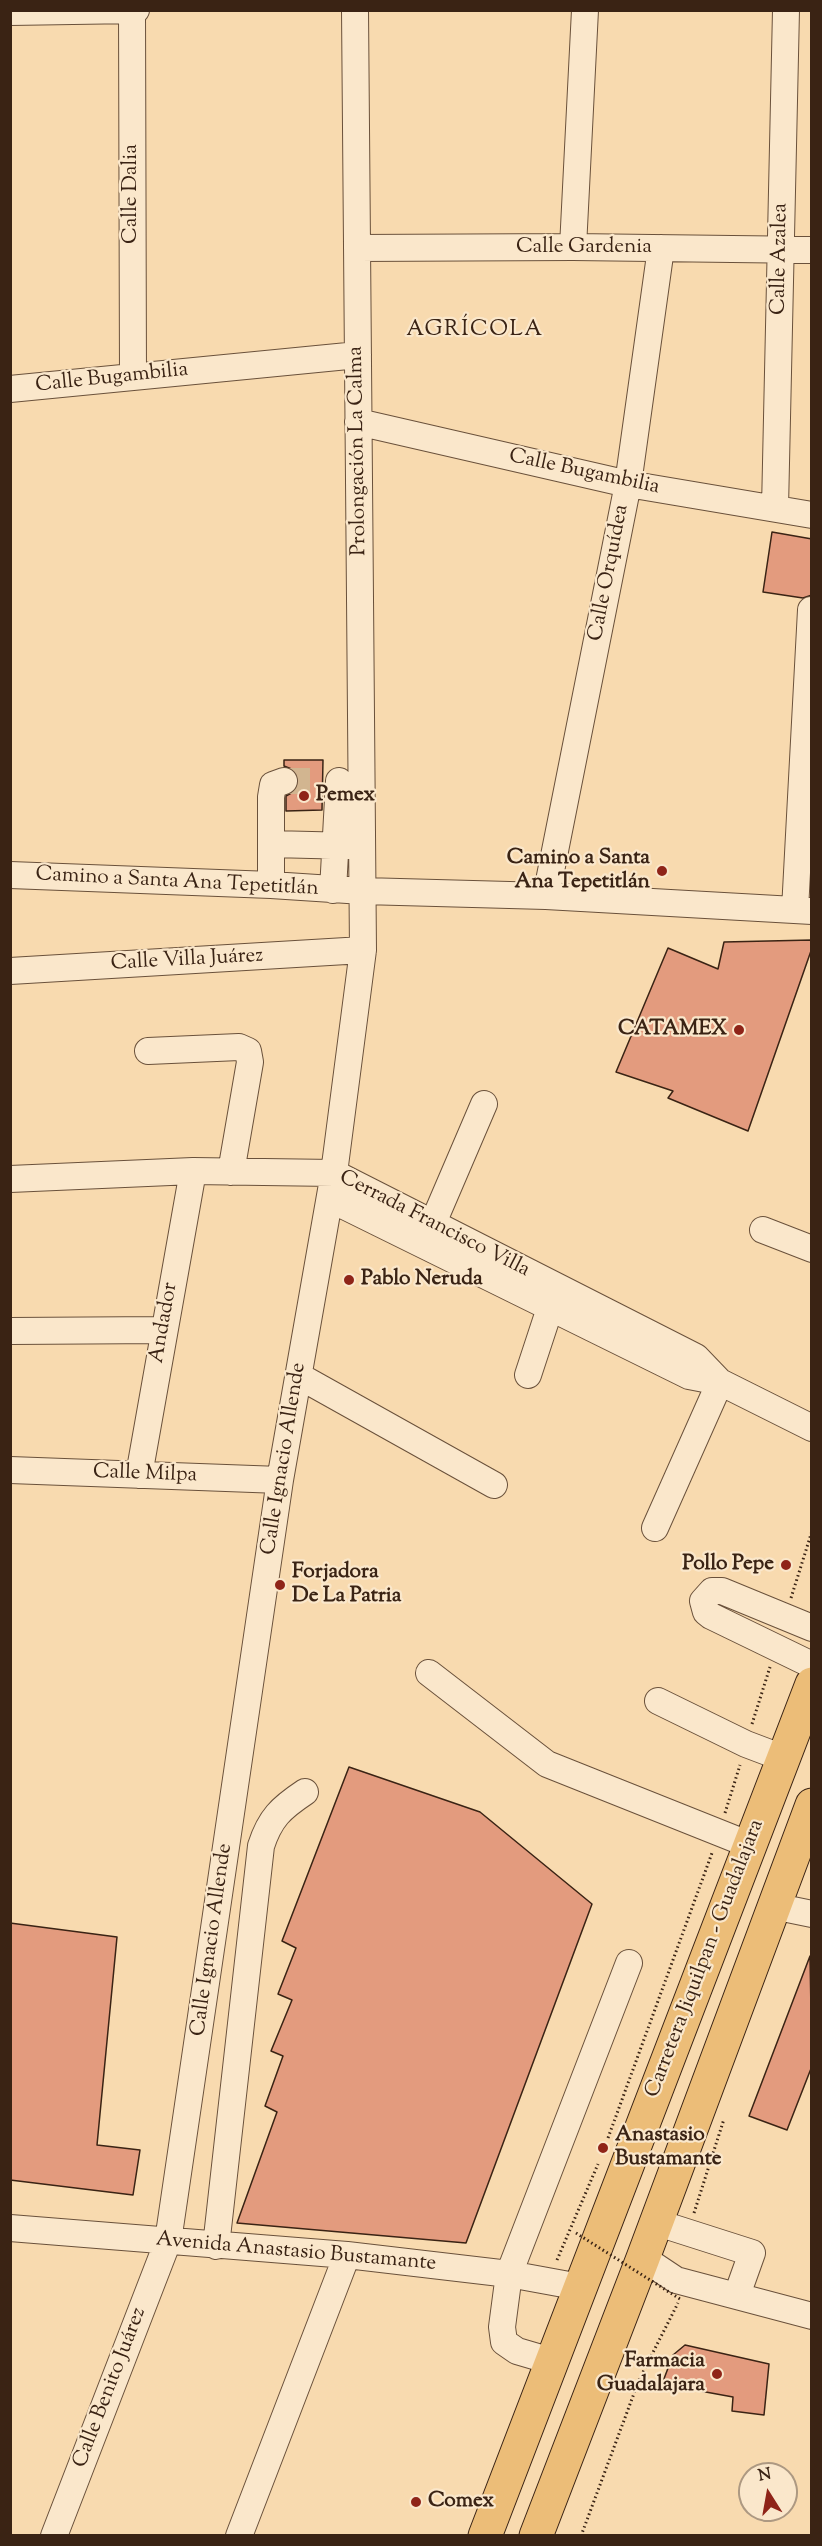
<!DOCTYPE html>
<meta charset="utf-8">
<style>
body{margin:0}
#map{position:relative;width:822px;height:2546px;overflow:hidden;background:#f8daaf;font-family:"Sorts Mill Goudy",serif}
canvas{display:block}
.frame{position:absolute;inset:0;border:12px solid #3a2314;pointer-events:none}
.north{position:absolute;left:738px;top:2462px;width:60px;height:60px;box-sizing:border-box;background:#fae7cb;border:2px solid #ad9982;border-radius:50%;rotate:349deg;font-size:16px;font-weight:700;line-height:24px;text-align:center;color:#3a2314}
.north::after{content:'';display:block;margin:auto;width:21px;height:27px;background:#8f2418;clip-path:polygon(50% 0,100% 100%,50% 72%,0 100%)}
</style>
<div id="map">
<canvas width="822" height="2546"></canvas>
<div class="frame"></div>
<div class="north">N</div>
</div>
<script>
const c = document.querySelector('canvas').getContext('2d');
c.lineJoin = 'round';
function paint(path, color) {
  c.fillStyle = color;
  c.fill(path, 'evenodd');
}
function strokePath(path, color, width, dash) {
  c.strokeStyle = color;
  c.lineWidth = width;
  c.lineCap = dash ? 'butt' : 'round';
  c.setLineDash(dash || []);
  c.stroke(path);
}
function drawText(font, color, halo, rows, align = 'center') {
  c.font = font + ' "Sorts Mill Goudy",serif';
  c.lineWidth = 4.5;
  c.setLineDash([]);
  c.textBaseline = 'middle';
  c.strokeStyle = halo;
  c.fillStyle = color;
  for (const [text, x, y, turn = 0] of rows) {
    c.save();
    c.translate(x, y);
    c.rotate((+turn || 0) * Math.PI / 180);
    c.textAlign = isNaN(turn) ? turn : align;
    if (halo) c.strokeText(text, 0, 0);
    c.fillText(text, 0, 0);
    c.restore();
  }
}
const building = new Path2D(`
 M772 532 812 539V595L803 598 763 592Z
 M284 760H323L322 810 286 811V796L295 791 299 783 294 770 284 766Z
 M812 940V948L748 1131 668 1098 673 1091 616 1072 668 948 718 969 724 942Z
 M349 1767 480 1812 592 1904 466 2243 237 2223 277 2112 265 2106 283 2056 271 2051 292 2000 278 1994 296 1948 282 1941Z
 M10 1923 117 1937 97 2145 140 2150 133 2195 10 2180Z
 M810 1956 812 2066 787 2130 749 2116Z
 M685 2345 769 2364 764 2415 732 2411 733 2397 662 2384 673 2355Z`);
paint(building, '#e39b7e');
strokePath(building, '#3a2314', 1.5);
strokePath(new Path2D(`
 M284 781H323`), '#d2b590', 26, [26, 13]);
const minor = new Path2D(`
 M132 10 133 377
 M10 12 136 10
 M573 247 585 10
 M357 248 573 247 812 250
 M10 389 358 355
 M358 422 628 484 812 515
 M775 508 786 10
 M271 844 352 846
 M10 875 271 885 363 891 546 896 812 911
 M271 885V797L273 785 284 781
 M333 890 339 781
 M546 896 628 484 661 248
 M795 910 811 610
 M10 971 363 950
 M148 1051 239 1047 248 1051 250 1062 231 1172
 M10 1179 193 1171 334 1173 696 1357 720 1382
 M330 1199 689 1376 720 1382 812 1428
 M433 1223 484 1104
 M763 1230 812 1249
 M10 1331 164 1330
 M528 1375 550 1308
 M299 1376 494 1485
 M10 1470 280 1480
 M139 1475 193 1171
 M655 1528 720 1382
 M812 1628 722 1591H712L703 1601 706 1612 711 1616 812 1665
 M429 1673 547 1764 750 1845
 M658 1701 746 1744 783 1758
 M773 1906 812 1914
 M655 2222 752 2253 737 2295
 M10 2228 347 2255 509 2274 580 2287
 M216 2246 261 1846C270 1818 281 1808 305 1792
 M643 2258 676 2280 812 2316
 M551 2361 517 2351 504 2342 502 2327 509 2274 629 1963
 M54 2536 168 2241 280 1480 334 1173 363 950 355 10
 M239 2536 347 2255`);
const highway = new Path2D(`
 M485 2536 812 1684
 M536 2536 643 2258 812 1805`);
strokePath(minor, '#6a513b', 28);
strokePath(highway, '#3a2314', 35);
strokePath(new Path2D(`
 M791 1598 812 1531
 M752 1724 770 1667
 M725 1813 740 1765
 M608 2138 712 1853
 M694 2213 724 2119
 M557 2260 598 2164
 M581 2536 639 2380 678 2303`), '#3a2314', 3, [1.5, 3]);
strokePath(minor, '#fae7cb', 26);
strokePath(highway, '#ecbd78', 33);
strokePath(new Path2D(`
 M576 2233 680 2299`), '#3a2314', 3, [1.5, 3]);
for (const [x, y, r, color] of [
 [304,796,6,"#8f2418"],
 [662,871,6,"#8f2418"],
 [739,1030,6,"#8f2418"],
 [349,1280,6,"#8f2418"],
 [786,1565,6,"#8f2418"],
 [280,1585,6,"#8f2418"],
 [603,2148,6,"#8f2418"],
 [717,2374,6,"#8f2418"],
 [416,2502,6,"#8f2418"]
]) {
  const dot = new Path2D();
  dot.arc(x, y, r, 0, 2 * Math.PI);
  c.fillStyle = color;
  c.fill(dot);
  strokePath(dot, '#fae7cb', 2);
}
drawText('21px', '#3a2314', '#fae7cb', [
 ["Calle Dalia",132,194,-90],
 ["Calle Gardenia",584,248],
 ["Calle Azalea",781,259,-89],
 ["Calle Bugambilia",112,379,-6],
 ["Prolongación La Calma",359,451,-91],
 ["Calle Bugambilia",584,473,12],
 ["Calle Orquídea",610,573,-79],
 ["Camino a Santa Ana Tepetitlán",177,883,3],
 ["Calle Villa Juárez",187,961,-3],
 ["Cerrada Francisco Villa",434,1225,27],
 ["Andador",165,1323,-80],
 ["Calle Ignacio Allende",285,1459,-81],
 ["Calle Milpa",145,1475,2],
 ["Calle Ignacio Allende",213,1940,-82],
 ["Carretera Jiquilpan - Guadalajara",706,1959,-69],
 ["Avenida Anastasio Bustamante",296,2253,5],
 ["Calle Benito Juárez",111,2388,-69]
]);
drawText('bold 21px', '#3a2314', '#fae7cb', [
 ["Pemex",316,796],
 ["Camino a Santa",650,859,"right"],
 ["Ana Tepetitlán",650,883,"right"],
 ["CATAMEX",727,1030,"right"],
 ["Pablo Neruda",361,1280],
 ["Pollo Pepe",774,1565,"right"],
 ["Forjadora",292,1573],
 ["De La Patria",292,1597],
 ["Anastasio",615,2136],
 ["Bustamante",615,2160],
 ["Farmacia",705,2362,"right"],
 ["Guadalajara",705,2386,"right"],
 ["Comex",428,2502]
], 'left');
c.letterSpacing = '1.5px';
drawText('22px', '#3a2314', '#fae7cb', [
 ["AGRÍCOLA",475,331]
]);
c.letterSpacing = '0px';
</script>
